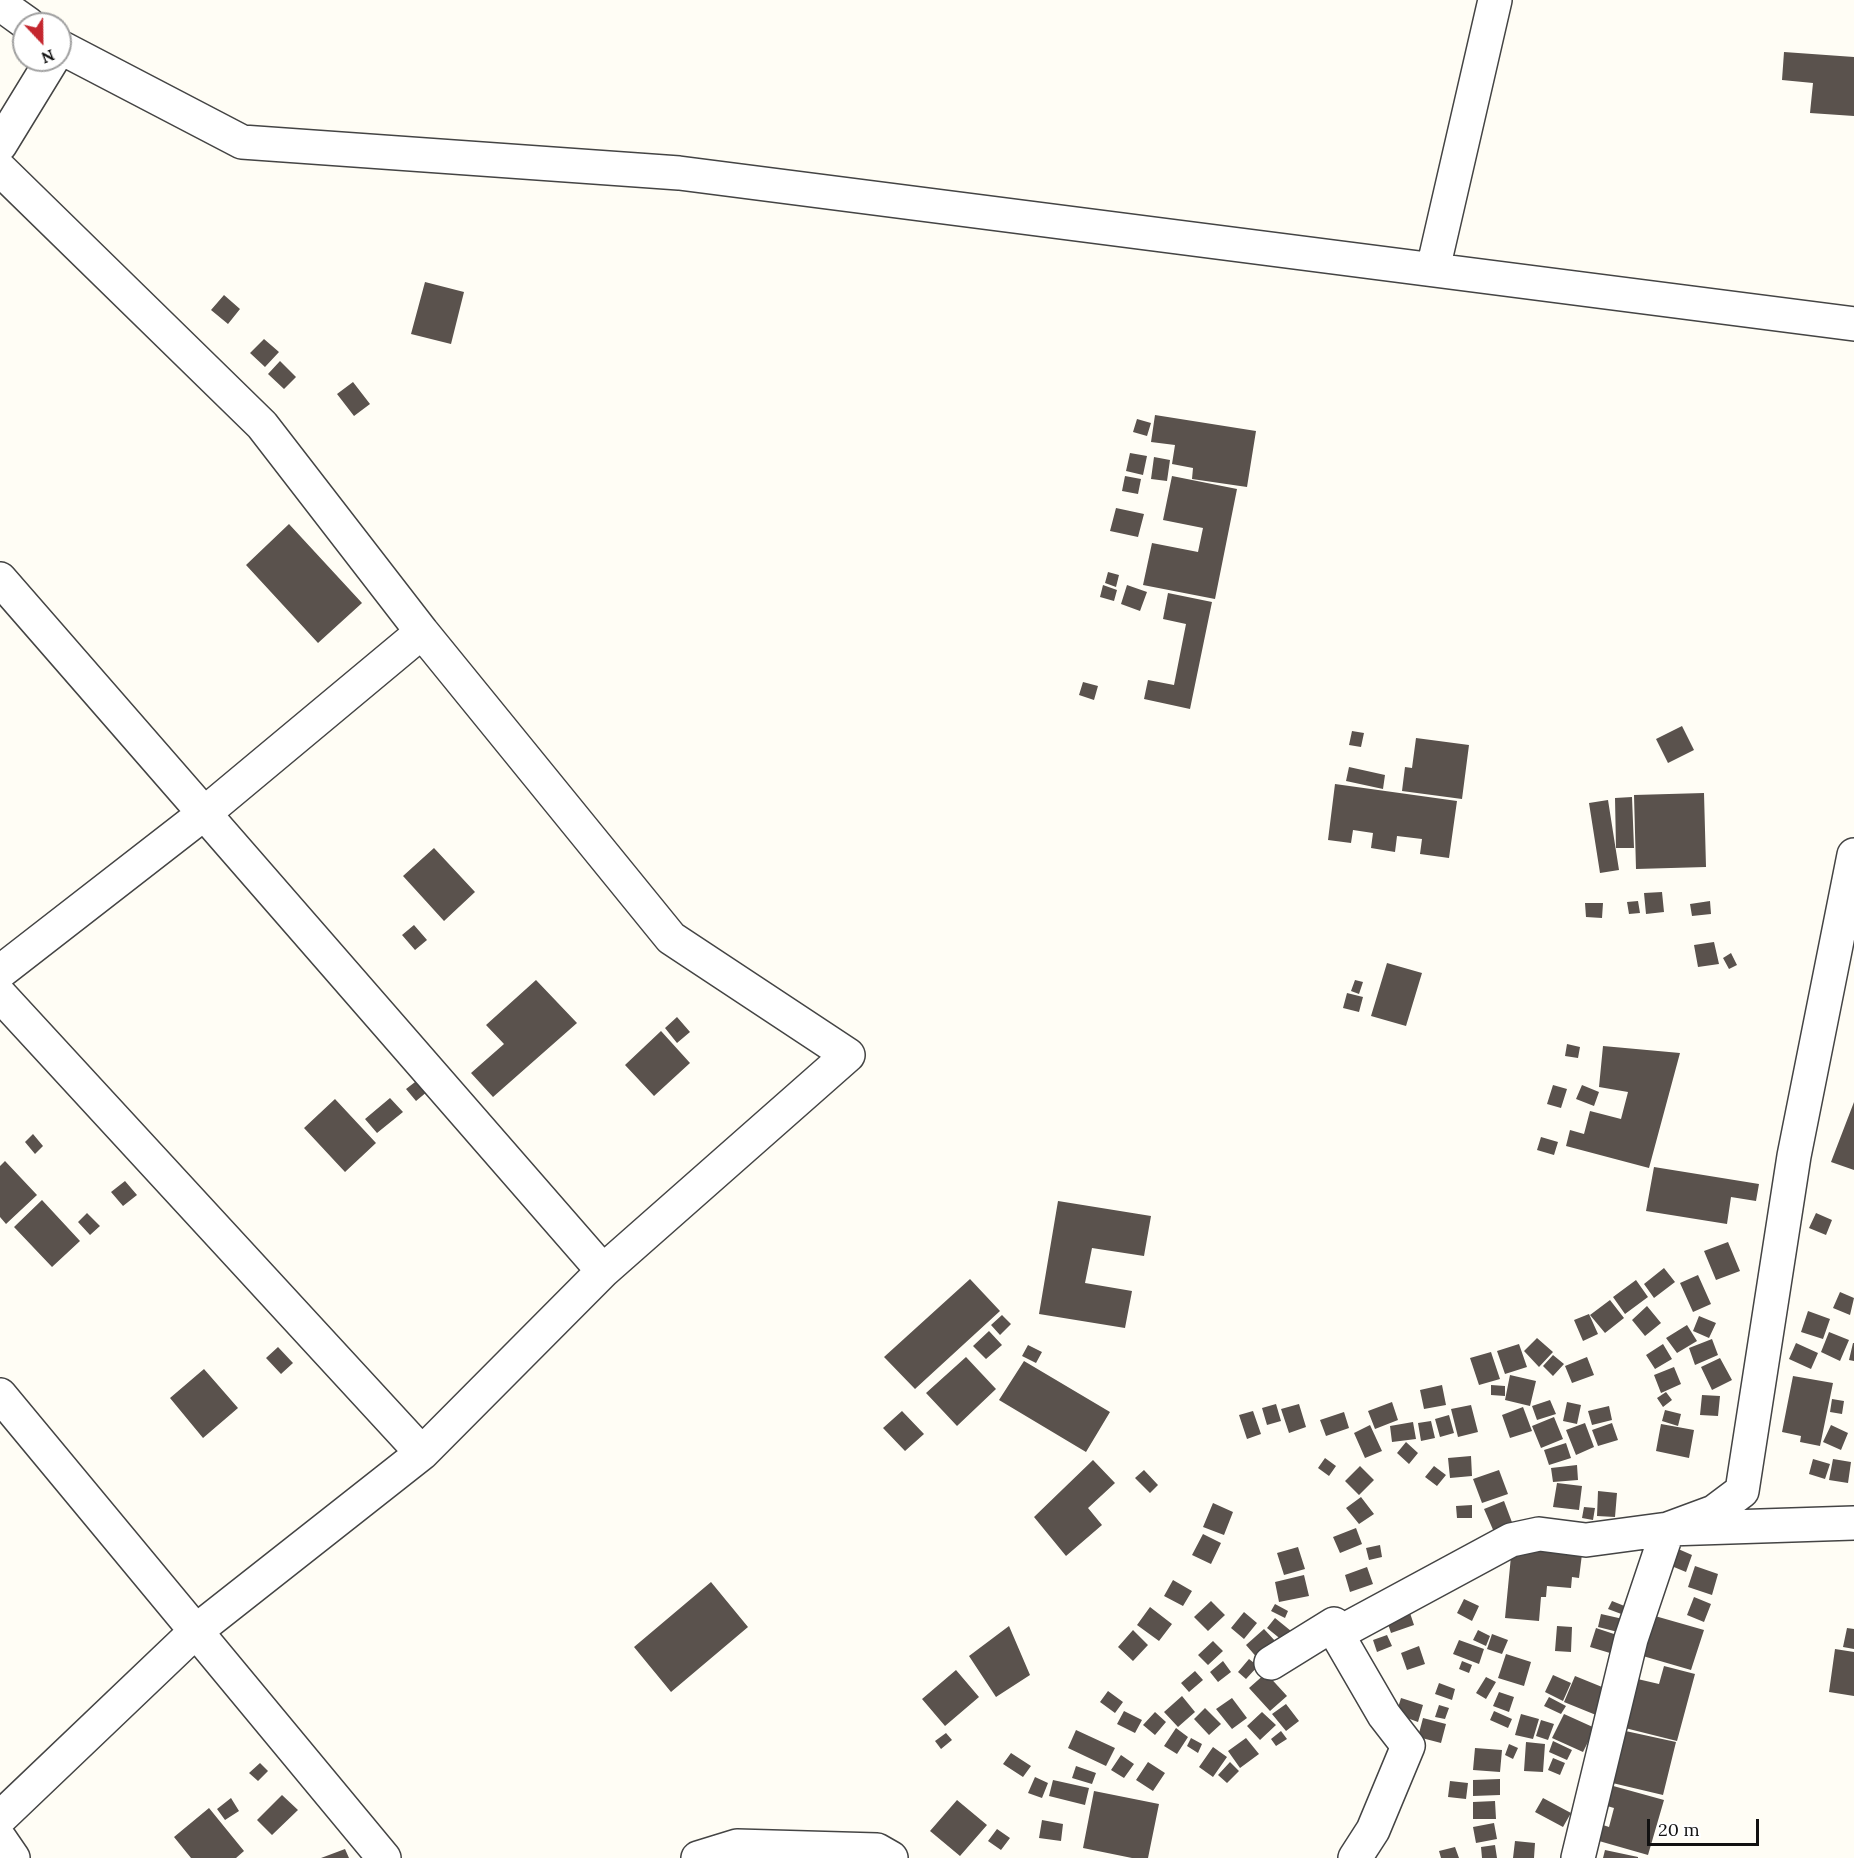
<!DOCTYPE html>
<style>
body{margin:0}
#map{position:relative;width:1854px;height:1858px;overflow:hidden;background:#fffdf5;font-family:Lora,serif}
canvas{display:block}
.north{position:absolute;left:12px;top:12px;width:60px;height:60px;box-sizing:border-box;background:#fff;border:2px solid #a0a0a0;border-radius:50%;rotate:158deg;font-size:16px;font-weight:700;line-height:24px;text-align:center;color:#111}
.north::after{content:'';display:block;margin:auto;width:21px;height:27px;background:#c4262e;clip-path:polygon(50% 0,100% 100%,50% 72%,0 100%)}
.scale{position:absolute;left:1647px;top:1819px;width:112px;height:27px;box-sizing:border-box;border:3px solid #111;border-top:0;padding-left:8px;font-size:18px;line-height:21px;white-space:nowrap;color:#111;-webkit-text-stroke:4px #fff;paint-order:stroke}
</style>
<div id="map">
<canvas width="1854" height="1858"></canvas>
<div class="north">N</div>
<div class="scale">20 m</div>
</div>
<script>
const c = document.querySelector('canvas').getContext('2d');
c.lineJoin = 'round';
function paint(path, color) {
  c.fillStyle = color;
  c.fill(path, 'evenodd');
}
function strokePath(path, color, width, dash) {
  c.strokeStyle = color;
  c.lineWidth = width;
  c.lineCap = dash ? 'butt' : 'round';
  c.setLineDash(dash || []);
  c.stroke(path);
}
paint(new Path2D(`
 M1784 52 1854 57V116L1810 113 1813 83 1782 80Z
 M425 282 464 292 451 344 411 334Z
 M224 295 240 309 228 324 211 310Z
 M264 339 279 352 265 367 250 353Z
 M280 361 296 377 284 389 268 374Z
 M353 382 370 404 354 416 337 394Z
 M1155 415 1256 431 1247 487 1192 479 1193 468 1172 464 1175 445 1151 442Z
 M1137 419 1151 423 1147 436 1133 432Z
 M1130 453 1147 456 1143 475 1126 471Z
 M1154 457 1170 460 1167 481 1151 479Z
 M1125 476 1141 479 1138 494 1122 491Z
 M1172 476 1237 489 1215 599 1143 585 1152 543 1198 552 1203 528 1163 520Z
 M1116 508 1144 514 1138 537 1110 531Z
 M289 524 362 603 318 643 246 565Z
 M1108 572 1119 575 1116 587 1105 583Z
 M1103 585 1117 590 1114 601 1100 597Z
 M1127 585 1147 592 1140 611 1121 604Z
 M1168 593 1212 602 1190 709 1144 699 1148 680 1174 685 1186 624 1163 619Z
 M1083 682 1098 686 1094 700 1079 695Z
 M1682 726 1694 750 1668 763 1656 739Z
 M1352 731 1364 733 1361 747 1349 745Z
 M1416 738 1469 745 1462 799 1402 791 1405 767 1412 768Z
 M1349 767 1385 775 1383 789 1346 781Z
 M1335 784 1457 801 1449 858 1420 854 1422 839 1397 836 1395 852 1371 848 1373 833 1353 830 1351 843 1328 840Z
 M1704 793 1706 867 1636 869 1634 795Z
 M1632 797 1634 848H1616L1615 798Z
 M1608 800 1619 870 1600 873 1589 803Z
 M434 848 475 892 444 921 403 876Z
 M1662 892 1664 912 1646 914 1644 893Z
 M1638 901 1640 913 1629 914 1627 902Z
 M1710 901 1711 914 1692 916 1690 904Z
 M1585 903H1603L1602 918 1586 917Z
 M414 925 427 940 415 950 402 935Z
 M1714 942 1719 964 1698 967 1694 945Z
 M1731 953 1737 965 1729 969 1723 958Z
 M1387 963 1422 973 1406 1026 1371 1016Z
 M536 980 577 1023 493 1097 471 1073 504 1044 486 1025Z
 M1355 980 1363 982 1359 994 1351 991Z
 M1347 993 1363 997 1359 1012 1343 1008Z
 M677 1017 690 1032 677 1043 665 1028Z
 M661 1031 690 1063 654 1096 625 1065Z
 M1567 1044 1580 1047 1578 1058 1565 1056Z
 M1603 1046 1680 1053 1649 1168 1566 1146 1570 1130 1584 1134 1590 1111 1621 1119 1628 1092 1599 1087Z
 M419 1079 428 1091 416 1101 406 1089Z
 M1553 1085 1567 1089 1561 1108 1547 1104Z
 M1582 1085 1599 1092 1594 1106 1576 1099Z
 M390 1098 403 1112 377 1133 365 1119Z
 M335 1099 376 1143 345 1172 304 1128Z
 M1854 1102V1170L1831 1162Z
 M33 1134 43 1146 35 1154 25 1142Z
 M1541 1137 1558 1142 1554 1155 1537 1150Z
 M5 1161 37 1195 6 1224 0 1217V1166Z
 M1654 1167 1759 1184 1756 1201 1731 1197 1727 1224 1646 1211Z
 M125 1181 137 1195 123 1206 111 1192Z
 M42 1200 80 1241 52 1267 14 1227Z
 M1058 1201 1151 1216 1144 1256 1092 1248 1085 1283 1132 1291 1125 1328 1039 1314Z
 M87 1213 100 1226 90 1235 78 1222Z
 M1816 1213 1832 1220 1826 1235 1809 1228Z
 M1728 1242 1740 1271 1716 1280 1704 1251Z
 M1664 1268 1675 1282 1654 1298 1644 1284Z
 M1698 1275 1711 1304 1693 1312 1680 1283Z
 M970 1279 1000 1311 915 1389 884 1357Z
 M1636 1280 1648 1297 1625 1314 1613 1297Z
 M1840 1292 1854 1298 1850 1315 1833 1308Z
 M1610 1300 1624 1318 1605 1333 1590 1315Z
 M1647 1306 1661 1323 1645 1336 1632 1320Z
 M1808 1311 1830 1319 1823 1339 1801 1332Z
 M1589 1314 1598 1334 1583 1341 1574 1320Z
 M1002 1315 1011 1324 1000 1335 991 1325Z
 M1699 1316 1716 1323 1709 1338 1693 1331Z
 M1687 1325 1697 1341 1677 1353 1666 1338Z
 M989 1331 1002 1345 986 1359 973 1346Z
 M1829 1332 1849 1340 1840 1361 1821 1352Z
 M1537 1338 1553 1352 1539 1367 1524 1351Z
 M1712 1339 1718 1355 1695 1365 1689 1348Z
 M1796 1343 1818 1353 1811 1369 1789 1359Z
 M1853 1343H1854V1361L1849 1360Z
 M1519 1344 1527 1367 1505 1374 1497 1351Z
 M1663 1344 1672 1359 1655 1369 1646 1355Z
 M1028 1345 1042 1352 1036 1363 1022 1356Z
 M278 1347 293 1363 281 1374 266 1358Z
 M1491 1352 1500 1379 1479 1385 1470 1358Z
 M1553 1355 1564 1364 1553 1376 1543 1366Z
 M966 1357 996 1389 957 1426 926 1393Z
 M1587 1357 1594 1375 1572 1383 1565 1366Z
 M1720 1358 1732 1380 1712 1390 1701 1367Z
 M1024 1361 1110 1412 1086 1452 999 1400Z
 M1674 1367 1681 1384 1661 1393 1654 1375Z
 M204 1369 238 1408 203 1438 170 1398Z
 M1510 1375 1536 1381 1530 1406 1505 1400Z
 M1793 1376 1833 1383 1820 1446 1800 1442 1801 1436 1782 1432Z
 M1442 1385 1446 1405 1424 1409 1420 1390Z
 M1491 1385 1505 1386V1396L1491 1395Z
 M1666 1392 1672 1400 1663 1407 1657 1398Z
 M1702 1395 1720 1396 1718 1416 1700 1415Z
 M1832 1399 1844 1401 1842 1414 1830 1412Z
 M1550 1400 1556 1414 1537 1420 1532 1406Z
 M1392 1402 1398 1420 1375 1429 1368 1411Z
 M1567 1402 1581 1405 1577 1424 1563 1421Z
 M1276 1404 1281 1421 1267 1425 1262 1408Z
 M1299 1404 1306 1427 1289 1433 1281 1409Z
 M1471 1405 1478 1432 1458 1437 1451 1409Z
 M1609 1406 1612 1420 1592 1425 1588 1411Z
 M1523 1407 1532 1431 1510 1438 1502 1415Z
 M1665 1410 1681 1414 1678 1426 1662 1421Z
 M902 1411 924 1434 905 1451 883 1428Z
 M1253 1411 1261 1434 1247 1439 1239 1415Z
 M1344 1412 1349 1428 1326 1436 1320 1420Z
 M1449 1415 1454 1433 1440 1437 1435 1419Z
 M1554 1417 1563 1439 1541 1448 1532 1426Z
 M1431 1421 1435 1438 1421 1441 1418 1423Z
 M1413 1422 1416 1439 1392 1442 1390 1426Z
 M1585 1423 1594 1447 1576 1455 1566 1430Z
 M1612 1423 1618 1440 1598 1446 1592 1430Z
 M1661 1424 1694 1430 1689 1458 1656 1451Z
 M1370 1425 1382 1451 1365 1458 1354 1433Z
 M1831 1425 1848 1433 1841 1450 1823 1442Z
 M1406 1442 1418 1453 1409 1464 1397 1453Z
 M1566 1443 1571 1458 1549 1465 1544 1450Z
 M1471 1456 1472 1476 1450 1478 1448 1458Z
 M1325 1458 1336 1466 1329 1476 1318 1468Z
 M1813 1459 1830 1464 1825 1479 1809 1474Z
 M1833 1459 1851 1462 1848 1483 1829 1480Z
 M1093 1460 1115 1483 1088 1508 1102 1525 1066 1556 1034 1517Z
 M1577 1465 1578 1480 1553 1482 1551 1468Z
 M1360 1466 1374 1480 1359 1495 1345 1481Z
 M1434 1466 1446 1475 1437 1486 1425 1477Z
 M1144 1470 1158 1485 1150 1493 1135 1478Z
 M1499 1470 1508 1494 1482 1503 1473 1479Z
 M1557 1483 1582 1486 1579 1510 1553 1507Z
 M1598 1491 1617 1493 1615 1517 1597 1516Z
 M1361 1497 1374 1514 1359 1524 1346 1508Z
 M1504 1501 1513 1525 1494 1532 1484 1509Z
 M1213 1503 1233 1512 1224 1535 1203 1527Z
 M1472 1505V1518H1457L1456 1506Z
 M1584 1507 1595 1508 1593 1520 1582 1518Z
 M1356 1528 1362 1544 1340 1553 1333 1537Z
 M1203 1534 1221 1543 1211 1564 1192 1555Z
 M1380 1545 1382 1557 1369 1560 1366 1548Z
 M1512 1546 1582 1554 1579 1578 1572 1577 1571 1588 1547 1586 1546 1597H1541L1539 1621 1505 1618Z
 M1298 1547 1305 1569 1284 1575 1277 1553Z
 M1676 1548 1692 1555 1686 1572 1669 1565Z
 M1695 1566 1718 1574 1712 1595 1688 1587Z
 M1367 1567 1373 1584 1350 1592 1345 1575Z
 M1304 1575 1309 1596 1279 1602 1275 1582Z
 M1173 1580 1192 1591 1183 1606 1164 1596Z
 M711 1582 748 1627 671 1692 634 1647Z
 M1694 1597 1711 1604 1704 1622 1687 1615Z
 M1464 1599 1479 1606 1472 1621 1457 1613Z
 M1211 1601 1225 1615 1208 1631 1194 1617Z
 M1612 1601 1627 1607 1624 1615 1608 1609Z
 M1275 1604 1288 1611 1285 1618 1271 1611Z
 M1150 1607 1172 1624 1159 1641 1137 1625Z
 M1408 1607 1414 1625 1391 1633 1385 1615Z
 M1244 1612 1257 1623 1244 1639 1231 1628Z
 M1601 1614 1623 1619 1618 1632 1598 1627Z
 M1648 1614 1704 1630 1691 1670 1636 1654Z
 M1275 1618 1291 1631 1283 1641 1267 1628Z
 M1009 1626 1030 1675 996 1697 969 1656Z
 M1557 1626 1572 1627 1571 1652 1555 1651Z
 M1596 1628 1617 1635 1610 1653 1590 1647Z
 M1847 1628 1854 1629V1649L1843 1647Z
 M1264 1629 1277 1643 1259 1660 1246 1645Z
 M1133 1630 1148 1645 1133 1661 1118 1647Z
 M1478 1630 1490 1636 1486 1646 1473 1640Z
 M1492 1634 1508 1640 1502 1654 1487 1649Z
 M1387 1635 1392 1646 1377 1652 1373 1640Z
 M1459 1640 1484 1649 1479 1664 1453 1654Z
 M1213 1641 1223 1651 1208 1665 1198 1655Z
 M1419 1646 1425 1664 1407 1670 1401 1653Z
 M1835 1649 1854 1652V1696L1829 1692Z
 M1506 1654 1531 1662 1524 1686 1498 1678Z
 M1249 1659 1258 1666 1246 1679 1238 1672Z
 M1223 1661 1231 1672 1218 1682 1210 1672Z
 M1462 1661 1472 1665 1469 1673 1459 1669Z
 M1664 1666 1695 1674 1677 1741 1617 1726 1629 1677 1659 1684Z
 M956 1670 979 1697 945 1726 922 1699Z
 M1195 1671 1203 1680 1189 1692 1181 1683Z
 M1266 1673 1287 1696 1270 1711 1249 1688Z
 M1553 1675 1571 1683 1563 1701 1545 1692Z
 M1575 1676 1607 1689 1596 1715 1564 1702Z
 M1486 1677 1496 1682 1486 1699 1476 1693Z
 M1439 1683 1455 1689 1452 1700 1435 1694Z
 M1108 1691 1123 1702 1115 1713 1100 1702Z
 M1499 1692 1514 1697 1509 1712 1493 1706Z
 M1182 1696 1195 1712 1178 1727 1164 1712Z
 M1549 1697 1566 1706 1561 1714 1544 1706Z
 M1232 1698 1247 1718 1232 1729 1216 1709Z
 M1401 1698 1423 1705 1418 1722 1396 1714Z
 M1286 1704 1299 1721 1286 1731 1272 1714Z
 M1439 1705 1449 1708 1445 1719 1435 1717Z
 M1205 1708 1221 1724 1209 1735 1194 1719Z
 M1124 1711 1142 1720 1135 1733 1117 1724Z
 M1494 1711 1512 1719 1508 1728 1490 1720Z
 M1155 1712 1166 1722 1155 1735 1143 1725Z
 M1262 1712 1276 1725 1260 1740 1247 1726Z
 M1521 1714 1539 1719 1533 1739 1515 1735Z
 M1564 1714 1595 1728 1583 1752 1552 1738Z
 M1423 1718 1446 1724 1441 1743 1418 1737Z
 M1541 1720 1554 1724 1548 1740 1536 1736Z
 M1176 1728 1188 1737 1177 1754 1164 1746Z
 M1076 1730 1115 1748 1106 1766 1068 1748Z
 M1621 1730 1676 1742 1663 1795 1604 1781 1610 1755 1619 1757 1623 1744 1618 1743Z
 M1281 1731 1287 1739 1276 1746 1271 1739Z
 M946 1733 952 1740 941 1749 935 1741Z
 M1191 1738 1202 1744 1198 1753 1187 1746Z
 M1246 1738 1259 1754 1240 1768 1228 1751Z
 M1553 1741 1572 1750 1567 1760 1549 1752Z
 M1526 1742 1545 1744 1543 1772 1524 1771Z
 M1509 1744 1518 1748 1513 1759 1505 1755Z
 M1213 1747 1227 1757 1213 1777 1199 1767Z
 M1475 1748 1502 1750 1500 1772 1473 1770Z
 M1011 1753 1031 1766 1023 1777 1003 1764Z
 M1121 1755 1134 1764 1124 1778 1111 1770Z
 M1553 1758 1565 1763 1560 1775 1548 1770Z
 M1148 1762 1165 1773 1153 1791 1136 1780Z
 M1230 1762 1239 1771 1227 1783 1218 1775Z
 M260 1763 268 1771 258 1781 249 1773Z
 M1076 1766 1096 1773 1092 1784 1072 1778Z
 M1035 1777 1048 1783 1042 1798 1028 1793Z
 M1500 1779V1795L1473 1796V1780Z
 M1053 1780 1089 1788 1085 1805 1049 1796Z
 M1450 1781 1468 1783 1466 1799 1448 1797Z
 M1606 1784 1664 1800 1648 1855 1599 1841 1603 1825 1609 1827 1614 1808 1600 1804Z
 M1094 1791 1159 1804 1148 1858H1132L1083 1848Z
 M282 1795 298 1810 272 1835 257 1820Z
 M231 1798 239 1811 225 1820 217 1809Z
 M1543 1798 1571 1813 1563 1827 1535 1812Z
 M957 1800 987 1825 960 1856 930 1831Z
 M1495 1801 1496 1819H1473V1802Z
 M209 1808 244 1851 236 1858H191L174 1837Z
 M1042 1820 1063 1824 1061 1841 1039 1838Z
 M1494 1823 1497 1839 1476 1843 1473 1827Z
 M997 1829 1010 1838 1001 1850 988 1841Z
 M1515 1841 1535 1843 1534 1858H1513Z
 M1495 1845 1497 1858H1482L1481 1847Z
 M1455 1847 1459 1858H1441L1439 1851Z
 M345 1849 349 1858H321Z
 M1605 1850 1638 1857V1858H1603Z`), '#5a524d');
const minor = new Path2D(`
 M0 4 28 24
 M60 47 242 142 679 173 1854 324
 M0 145 52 60
 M0 169 262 425 422 632 671 938 848 1055 603 1271 422 1453 196 1631 0 1818
 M1433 269 1495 0
 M0 579 603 1271
 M0 972 206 812 422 632
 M0 995 422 1453
 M0 1395 384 1858
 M1337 1634 1384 1715 1408 1746 1373 1830 1355 1858
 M1271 1663 1334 1624 1337 1634 1511 1540 1539 1534 1586 1540 1668 1529 1714 1512 1742 1491 1794 1156 1854 855
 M0 1839 13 1858
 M698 1858 737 1846 877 1850 891 1858
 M1578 1858 1631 1639 1668 1529 1854 1523`);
strokePath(minor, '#444', 36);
strokePath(minor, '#fff', 33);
</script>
